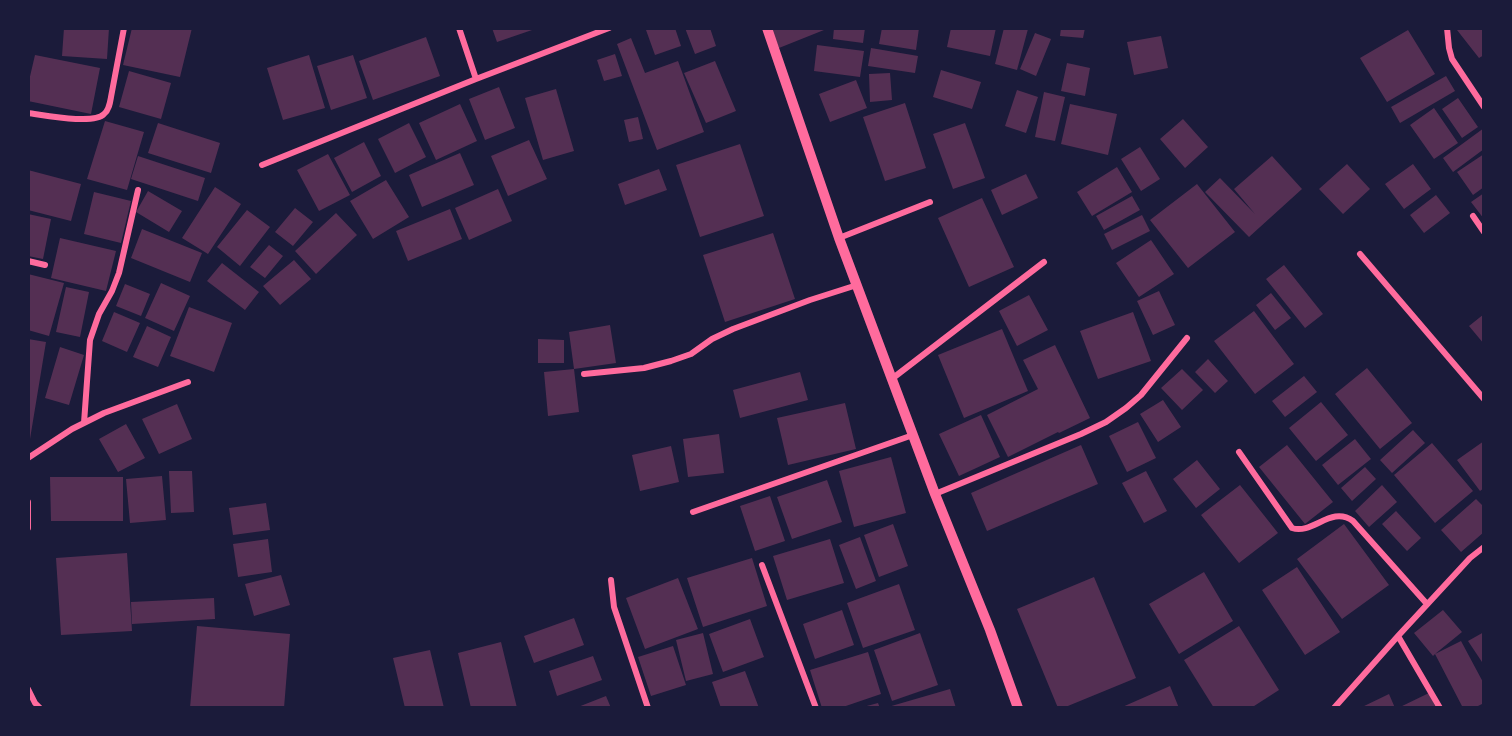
<!DOCTYPE html>
<style>
body{margin:0}
#map{position:relative;width:1512px;height:736px;overflow:hidden;background:#1b1b3a;font-family:Overpass,sans-serif}
canvas{display:block}
.frame{position:absolute;inset:0;border:30px solid #1b1b3a;pointer-events:none}
</style>
<div id="map">
<canvas width="1512" height="736"></canvas>
<div class="frame"></div>
</div>
<script>
const c = document.querySelector('canvas').getContext('2d');
c.lineJoin = 'round';
function paint(path, color) {
  c.fillStyle = color;
  c.fill(path, 'evenodd');
}
function strokePath(path, color, width, dash) {
  c.strokeStyle = color;
  c.lineWidth = width;
  c.lineCap = dash ? 'butt' : 'round';
  c.setLineDash(dash || []);
  c.stroke(path);
}
paint(new Path2D(`
 M64 28H109L107 59 62 56Z
 M132 28H192L180 77 123 65Z
 M492 28H535V29L497 42Z
 M649 28H675L681 46 655 55 646 30Z
 M685 28H710L716 46 695 54Z
 M771 28H829L779 48Z
 M834 28H865L863 43 833 39Z
 M882 28H919L916 50 879 44Z
 M951 28H996L990 56 947 47Z
 M1004 28 1028 29 1017 70 995 64Z
 M1061 28H1085L1083 38 1060 36Z
 M1459 28H1484V55L1479 58 1457 30Z
 M1408 30 1435 74 1387 102 1360 58Z
 M1035 33 1051 39 1036 76 1020 69Z
 M1161 36 1168 68 1134 75 1127 42Z
 M426 37 440 76 373 100 359 61Z
 M631 38 645 73 678 61 704 132 657 150 617 44Z
 M817 45 864 51 860 77 814 71Z
 M871 48 918 56 915 73 868 66Z
 M615 54 622 76 604 81 597 60Z
 M35 55 100 68 91 114 28 101V85Z
 M309 55 325 108 283 120 267 68Z
 M353 55 367 98 331 110 317 66Z
 M715 61 736 111 706 123 684 73Z
 M1067 63 1090 68 1085 96 1061 91Z
 M941 70 981 82 972 109 933 97Z
 M129 71 171 83 161 119 119 107Z
 M890 73 892 100 870 102 869 74Z
 M1446 76 1455 91 1400 123 1391 107Z
 M856 80 867 108 830 122 819 94Z
 M499 87 515 128 485 140 469 99Z
 M556 89 574 151 543 160 525 98Z
 M1017 90 1038 97 1026 133 1005 126Z
 M1044 92 1065 97 1055 141 1035 137Z
 M1458 98 1478 127 1462 138 1442 109Z
 M905 103 926 168 885 181 863 117Z
 M460 104 477 141 436 160 419 123Z
 M1070 104 1117 114 1108 155 1061 144Z
 M1434 108 1458 143 1434 159 1410 125Z
 M638 117 643 139 629 142 624 120Z
 M1183 119 1208 147 1185 168 1160 139Z
 M105 121 144 132 127 190 87 179Z
 M158 123 220 143 211 173 148 153Z
 M409 123 426 157 395 173 378 139Z
 M965 123 985 178 953 189 933 134Z
 M1484 128V149L1453 172 1443 158Z
 M529 140 547 179 508 196 491 156Z
 M364 142 381 176 352 192 334 158Z
 M740 144 764 216 700 237 676 165Z
 M1140 147 1160 179 1141 191 1121 159Z
 M460 153 474 185 422 207 409 175Z
 M328 154 350 195 319 211 297 170Z
 M1484 154V187L1473 195 1457 172Z
 M138 156 205 178 198 201 131 179Z
 M1272 156 1302 189 1249 237 1205 192 1220 178 1255 214 1234 189Z
 M1347 164 1370 189 1343 214 1319 189Z
 M1413 164 1431 189 1404 209 1385 184Z
 M1117 167 1132 192 1092 216 1077 192Z
 M659 169 667 190 625 205 618 184Z
 M28 170 81 184 71 221 28 210Z
 M1026 174 1038 198 1002 215 991 190Z
 M386 180 409 217 373 239 350 201Z
 M1197 184 1235 232 1188 268 1150 220Z
 M215 187 241 204 208 254 182 238Z
 M498 189 512 221 469 240 455 208Z
 M148 191 182 211 169 232 136 212Z
 M94 192 131 201 121 243 84 234Z
 M1484 193V219L1471 202Z
 M1436 195 1450 213 1424 233 1410 215Z
 M1132 196 1140 210 1104 230 1096 216Z
 M982 198 1014 267 969 287 938 218Z
 M295 208 313 222 293 246 275 232Z
 M450 209 462 239 408 261 396 231Z
 M247 210 270 227 240 266 217 247Z
 M336 213 357 235 316 274 295 251Z
 M28 214 51 219 43 259 28 256Z
 M1142 215 1150 231 1112 250 1104 234Z
 M142 229 202 253 190 282 131 258Z
 M773 233 795 299 725 322 703 255Z
 M60 238 116 251 106 291 51 278Z
 M1151 240 1174 274 1139 297 1116 263Z
 M269 245 283 256 265 278 250 267Z
 M294 260 311 279 280 305 263 286Z
 M222 263 259 292 245 310 207 281Z
 M1284 265 1323 314 1305 328 1266 279Z
 M28 274 64 283 49 336 28 330Z
 M161 283 190 296 174 331 145 318Z
 M125 284 150 294 141 316 116 306Z
 M66 287 89 292 80 337 56 332Z
 M1159 291 1175 325 1153 335 1137 301Z
 M1271 293 1291 318 1275 330 1256 305Z
 M1029 295 1048 330 1017 346 999 311Z
 M189 307 232 323 214 372 170 356Z
 M1254 311 1294 364 1255 394 1214 341Z
 M114 312 140 323 127 352 102 341Z
 M1133 312 1151 361 1098 379 1080 331Z
 M1484 314V344L1469 326Z
 M610 325 616 363 574 369 569 332Z
 M147 326 171 337 158 367 133 357Z
 M1002 329 1028 391 964 418 938 355Z
 M28 339 46 342 30 439H28Z
 M538 339 564 340V363H538Z
 M1055 345 1090 418 1059 433 1058 432 1008 457 987 415 1038 389 1023 360Z
 M60 347 84 355 69 405 45 398Z
 M1208 359 1228 381 1215 393 1195 372Z
 M1367 368 1412 423 1380 449 1335 394Z
 M574 369 579 412 548 416 544 372Z
 M1182 369 1203 390 1182 410 1161 388Z
 M800 372 808 400 740 418 733 390Z
 M1304 376 1317 392 1285 417 1272 401Z
 M1163 400 1181 427 1158 442 1140 414Z
 M1321 402 1348 435 1316 461 1289 428Z
 M845 403 856 449 788 465 777 418Z
 M177 404 192 439 159 454 142 419Z
 M981 415 1000 457 959 476 939 434Z
 M1138 422 1156 458 1127 472 1109 436Z
 M126 424 145 458 118 472 99 439Z
 M1413 430 1425 443 1392 473 1380 460Z
 M719 434 724 473 688 477 683 439Z
 M1355 439 1371 459 1338 485 1322 465Z
 M1484 441V488L1480 491 1457 460Z
 M1432 443 1473 491 1435 523 1394 475Z
 M1081 445 1098 484 987 531 971 493Z
 M1287 445 1333 502 1305 524 1259 467Z
 M671 446 679 482 640 491 632 455Z
 M891 457 906 513 854 527 839 471Z
 M1197 460 1220 489 1196 508 1173 479Z
 M1365 467 1376 479 1352 501 1341 488Z
 M169 471H192L194 512 171 513Z
 M1146 471 1167 511 1144 523 1122 483Z
 M162 476 166 520 130 523 126 479Z
 M50 477H123V521H51Z
 M827 480 842 522 792 539 777 497Z
 M1240 485 1278 533 1239 563 1201 515Z
 M1382 485 1397 502 1369 527 1355 511Z
 M770 496 785 541 755 551 740 506Z
 M1476 499 1484 507V532L1461 552 1441 530Z
 M266 503 270 530 233 535 229 508Z
 M1396 511 1421 538 1407 551 1382 524Z
 M893 524 908 566 879 577 864 535Z
 M1344 524 1389 585 1342 619 1297 559Z
 M860 537 876 581 856 589 839 545Z
 M268 539 272 572 238 577 233 544Z
 M830 539 844 583 787 600 773 556Z
 M127 553 132 631 61 635 56 558Z
 M752 558 767 606 703 627 687 578Z
 M1297 567 1340 632 1305 655 1262 590Z
 M1204 572 1233 621 1179 654 1149 604Z
 M281 575 290 605 254 616 245 584Z
 M1094 577 1136 678 1063 708H1058L1017 609Z
 M678 578 698 629 645 649 626 598Z
 M899 584 915 630 863 648 847 603Z
 M214 598 215 619 132 624 131 602Z
 M842 610 854 645 815 659 803 624Z
 M1443 610 1462 632 1435 654 1461 641 1484 684V703L1474 708H1463L1435 654 1433 656 1414 633Z
 M574 618 584 645 534 663 524 636Z
 M750 619 764 657 723 672 709 634Z
 M197 626 290 634 284 708H190Z
 M1239 626 1279 690 1251 708H1214L1184 660Z
 M1484 632V665L1468 641Z
 M703 633 713 674 686 681 676 640Z
 M920 633 938 685 892 701 874 650Z
 M501 642 517 708H471L458 653Z
 M673 646 686 685 651 696 638 657Z
 M430 650 444 708H405L393 658Z
 M868 652 881 694 840 708H822L810 670Z
 M593 656 602 680 557 696 549 671Z
 M745 671 759 708H721L712 682Z
 M1170 686 1179 708H1120Z
 M950 689 956 708H888V707Z
 M1429 693 1436 708H1398Z
 M1389 694 1395 708H1360Z
 M606 696 611 708H578V707Z
 M878 703 880 708H863V707Z`), '#542f53');
strokePath(new Path2D(`
 M459 28 476 79
 M1447 28 1449 48 1452 59 1484 107
 M28 113C44 115 94 125 104 114 109 110 110 103 111 97L124 28
 M262 165 476 79 609 28
 M1473 216 1484 232
 M839 238 930 202
 M1360 254 1484 399
 M28 261 45 265
 M584 374 644 368 671 361 691 354 712 339 733 329 810 300 857 285
 M893 378 1044 262
 M84 423 90 340 99 314 112 291 119 273 138 190
 M1239 452 1292 528C1313 535 1331 505 1353 521L1427 604
 M28 458 72 429 104 413 188 382
 M935 494 1081 434 1106 422 1126 408 1141 395 1187 338
 M28 502V528
 M693 512 913 435
 M762 565 816 708
 M611 580 614 607 648 708
 M1398 636 1440 708
 M28 689 35 703 40 708
 M1334 708 1398 636 1470 558 1484 547`), '#ff6b9d', 6);
strokePath(new Path2D(`
 M767 28 839 238 935 494 990 630 1018 708`), '#ff6b9d', 10);
</script>
